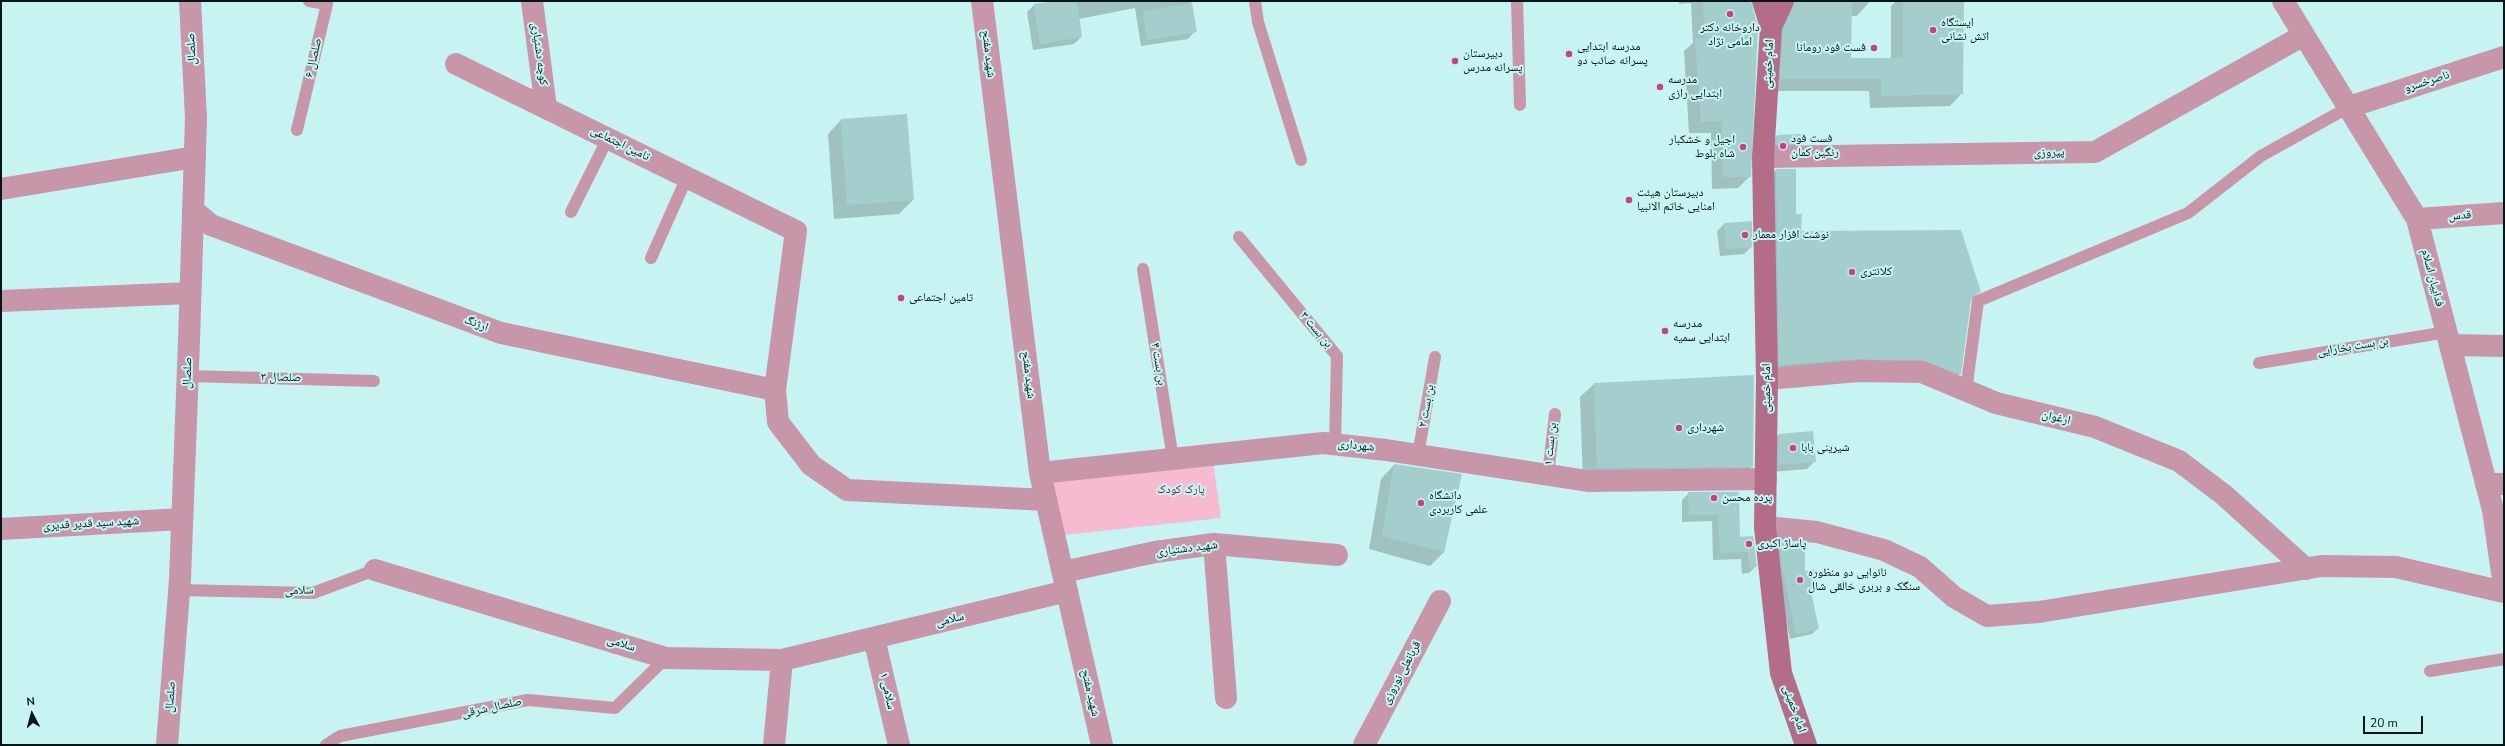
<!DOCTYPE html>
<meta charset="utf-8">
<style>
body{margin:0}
#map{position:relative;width:2505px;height:746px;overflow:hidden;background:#c7f3f2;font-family:"Nunito Sans",sans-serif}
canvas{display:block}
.frame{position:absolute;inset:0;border:2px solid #061616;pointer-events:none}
.north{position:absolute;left:12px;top:694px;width:40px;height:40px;-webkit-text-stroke:3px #c7f3f2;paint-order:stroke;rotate:354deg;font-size:11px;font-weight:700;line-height:16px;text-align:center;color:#061616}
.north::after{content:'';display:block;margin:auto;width:14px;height:18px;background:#061616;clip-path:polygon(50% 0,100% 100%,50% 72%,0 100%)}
.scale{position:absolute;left:2363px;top:716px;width:60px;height:18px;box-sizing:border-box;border:2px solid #061616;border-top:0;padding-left:5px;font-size:12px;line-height:14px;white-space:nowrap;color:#061616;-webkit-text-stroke:3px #c7f3f2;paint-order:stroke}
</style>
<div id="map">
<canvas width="2505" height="746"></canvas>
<div class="frame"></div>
<div class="north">N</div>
<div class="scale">20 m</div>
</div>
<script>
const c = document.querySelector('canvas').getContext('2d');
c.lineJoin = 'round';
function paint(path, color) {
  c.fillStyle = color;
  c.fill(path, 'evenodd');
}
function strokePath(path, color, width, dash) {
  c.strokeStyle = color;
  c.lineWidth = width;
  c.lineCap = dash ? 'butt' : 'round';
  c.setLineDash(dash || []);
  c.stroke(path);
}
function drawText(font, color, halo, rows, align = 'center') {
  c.font = font + ' "Nunito Sans","Noto Naskh Arabic",sans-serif';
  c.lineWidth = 4;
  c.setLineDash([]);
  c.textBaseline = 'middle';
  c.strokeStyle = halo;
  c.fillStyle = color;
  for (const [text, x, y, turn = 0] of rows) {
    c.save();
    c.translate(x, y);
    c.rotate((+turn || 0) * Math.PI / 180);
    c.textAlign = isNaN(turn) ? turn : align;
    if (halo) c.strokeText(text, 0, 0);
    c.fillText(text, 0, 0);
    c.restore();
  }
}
paint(new Path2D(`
 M1212 455 1221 518 1055 536 1041 473Z`), '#f7bbd1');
paint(new Path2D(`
 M1061 1H1191L1195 31 1188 39 1141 46 1135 8 1079 19 1081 37 1074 44 1033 50 1027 12 1034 5Z
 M1679 1H1751L1750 176 1738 188 1712 189 1711 133H1689L1684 51 1693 43 1691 3 1679 4Z
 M1779 1H1870L1857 16H1851L1850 59H1891V6L1896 1H1963L1962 93 1950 106 1870 108 1869 91H1769Z
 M841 120 913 200 899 214 834 219 828 134Z
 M1777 136 1801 144 1794 151H1770V143Z
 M1776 170 1800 232 1980 291 1969 302 1960 374 1946 388 1908 373 1766 378 1763 184Z
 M1724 224 1751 247 1744 254 1720 256 1717 231Z
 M1594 384 1752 466 1739 480 1583 482 1580 397Z
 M1779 434 1814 462 1807 469 1772 472V442Z
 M1394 465 1460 475 1444 552 1430 566 1369 549 1381 479Z
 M1689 493H1738L1739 538 1753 537 1756 566 1749 573 1742 574 1741 559 1713 560 1712 521 1682 522V500Z
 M1779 542 1816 585 1810 591 1818 628 1812 634 1790 639 1777 578 1774 548Z`), '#0003');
paint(new Path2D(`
 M1054 1H1077L1082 37 1040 44 1034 4Z
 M1703 1H1751L1758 28 1751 177H1723L1722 121 1701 122 1695 39 1705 38Z
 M1795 1H1852L1851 58H1903V1H1964L1963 94 1881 96V79H1780L1783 30Z
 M1192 3 1197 32 1147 40 1143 11Z
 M907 114 914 200 847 205 841 119Z
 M1802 134V144H1776L1777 135Z
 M1776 169H1796V214H1802L1801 231 1961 230 1981 292 1972 296 1971 300 1961 375 1922 360 1857 359 1779 365Z
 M1752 221V247L1726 249 1724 223Z
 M1754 375 1753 467 1597 468 1594 383Z
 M1813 431 1816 462 1778 465 1779 434Z
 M1394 464 1462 474 1444 552 1382 536Z
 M1688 492H1739L1740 537 1753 536 1757 567H1749L1748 552 1720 553 1718 515H1689Z
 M1779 541 1805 543V571L1814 569 1817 586 1810 587 1819 629 1796 634 1783 572Z`), '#a3cecd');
strokePath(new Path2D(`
 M1255 1 1258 22 1301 160
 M1517 1 1520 105
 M297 130 327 4 309 1
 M571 212 608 138
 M1239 237 1337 356 1335 444
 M651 258 687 177
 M1143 269 1173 459
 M2259 363 2447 332
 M187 376 374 381
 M1966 391 1978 301 2188 213 2261 156 2349 107
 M1418 455 1435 357
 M1548 475 1555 414
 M179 590 313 593 375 570
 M2430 671 2504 659
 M326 745 340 736 528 700 615 708 666 658`), '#c796a8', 12);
strokePath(new Path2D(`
 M532 1 546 108
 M456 64 796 231 775 390 778 422 811 465 847 490 1046 500
 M2349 107 2504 57
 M1 189 195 157
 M193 210 211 225 501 333 775 390
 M1 301 190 293
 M2450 345 2504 346
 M1767 379 1858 371 1922 372 1996 403 2095 427 2179 461 2224 495 2306 569
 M2486 484H2504
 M1 529 182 519
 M1214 544 1226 698
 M375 570 666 658 782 660 1067 591
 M1063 572 1155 552 1214 544 1337 555
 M874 638 899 745
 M774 745 782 660
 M1364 745 1440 601`), '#c796a8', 22);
strokePath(new Path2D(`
 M982 1 1040 473 1102 745
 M2283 1 2417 219 2493 510 2504 587
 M1763 157 2095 152 2304 35
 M2417 219 2504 213
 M1040 473 1323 443 1386 450 1588 481 1766 479
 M1765 527 1817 532 1884 550 1920 567 1954 597 1987 616 2039 612 2321 566 2396 567 2504 592
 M167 745 180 579 189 341 196 118 190 1`), '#c796a8', 22);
strokePath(new Path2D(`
 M1763 1 1771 27 1763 157 1767 379 1765 527 1781 673 1806 745
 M1771 27 1783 1`), '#b36d88', 22);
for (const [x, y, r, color] of [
 [1730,14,4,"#c84180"],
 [1933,30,4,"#c84180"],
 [1874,48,4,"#c84180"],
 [1569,54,4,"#c84180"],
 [1455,61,4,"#c84180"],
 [1660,87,4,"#c84180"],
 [1783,146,4,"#c84180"],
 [1743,147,4,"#c84180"],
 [1629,200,4,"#c84180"],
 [1745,235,4,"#c84180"],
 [1852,272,4,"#c84180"],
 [901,298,4,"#c84180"],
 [1665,331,4,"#c84180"],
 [1679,428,4,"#c84180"],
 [1793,448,4,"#c84180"],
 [1714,498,4,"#c84180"],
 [1421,503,4,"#c84180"],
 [1749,544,4,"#c84180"],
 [1800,580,4,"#c84180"]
]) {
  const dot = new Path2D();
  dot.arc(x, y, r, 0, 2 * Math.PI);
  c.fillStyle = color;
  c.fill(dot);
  strokePath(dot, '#c7f3f2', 1.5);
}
drawText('12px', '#061616', '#c7f3f2', [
 ["ایستگاه",1941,23],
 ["اتش نشانی",1941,37],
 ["داروخانه دکتر",1730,28,"center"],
 ["امامی نژاد",1730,42,"center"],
 ["مدرسه ابتدایی",1577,47],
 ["پسرانه صائب دو",1577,61],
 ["فست فود رومانا",1866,48,"right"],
 ["دبیرستان",1463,54],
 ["پسرانه مدرس",1463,68],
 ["مدرسه",1668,80],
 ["ابتدایی رازی",1668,94],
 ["فست فود",1791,139],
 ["رنگین کمان",1791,153],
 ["اجیل و خشکبار",1735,140,"right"],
 ["شاه بلوط",1735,154,"right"],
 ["دبیرستان هیئت",1637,193],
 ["امنایی خاتم الانبیا",1637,207],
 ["نوشت افزار معمار",1753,235],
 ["کلانتری",1860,272],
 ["تامین اجتماعی",909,298],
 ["مدرسه",1673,324],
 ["ابتدایی سمیه",1673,338],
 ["شهرداری",1687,428],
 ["شیرینی بابا",1801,448],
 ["دانشگاه",1429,496],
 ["علمی کاربردی",1429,510],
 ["پرده محسن",1722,498],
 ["پاساژ اکبری",1757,544],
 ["نانوایی دو منظوره",1808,573],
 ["سنگک و بربری خالقی شال",1808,587]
], 'left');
drawText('12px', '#061616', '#c7f3f2', [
 ["صلصال",192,49,-93],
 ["کوچه دشتیاری",539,54,82],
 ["شهید مفتح",988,54,83],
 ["صلصال ۶",314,58,-77],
 ["امام خمینی",1769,64,-87],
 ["ناصرخسرو",2427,82,-18],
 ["تامین اجتماعی",620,144,26],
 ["پیروزی",2049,153,-2],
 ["قدس",2460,216,-4],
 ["فداییان اسلام",2432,278,75],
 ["ارژنگ",476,324,20],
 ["بن بست ۳",1316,330,50],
 ["بن بست بخارایی",2353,347,-9],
 ["بن بست ۴",1158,364,81],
 ["صلصال",188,373,-88],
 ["شهید مفتح",1028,375,83],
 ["صلصال ۳",281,378,1],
 ["امام خمینی",1767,388,-90],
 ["بن بست ۲",1427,406,-80],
 ["ارغوان",2056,418,13],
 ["بن بست ۱",1551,444,-84],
 ["شهرداری",1356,446,6],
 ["شهید سید قدیر قدیری",91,524,-3],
 ["شهید دشتیاری",1187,549,-7],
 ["سلامی",299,591,-2],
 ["سلامی",950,620,-14],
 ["سلامی",621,644,17],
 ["قربانعلی نوروزی",1402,673,-62],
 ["سلامی ۱",887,691,77],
 ["شهید مفتح",1090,693,77],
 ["صلصال",171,697,-86],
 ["صلصال شرقی",492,708,-12],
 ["امام خمینی",1794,709,71]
]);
drawText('12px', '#641b3e', '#c7f3f2', [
 ["پارک کودک",1181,490]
]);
</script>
